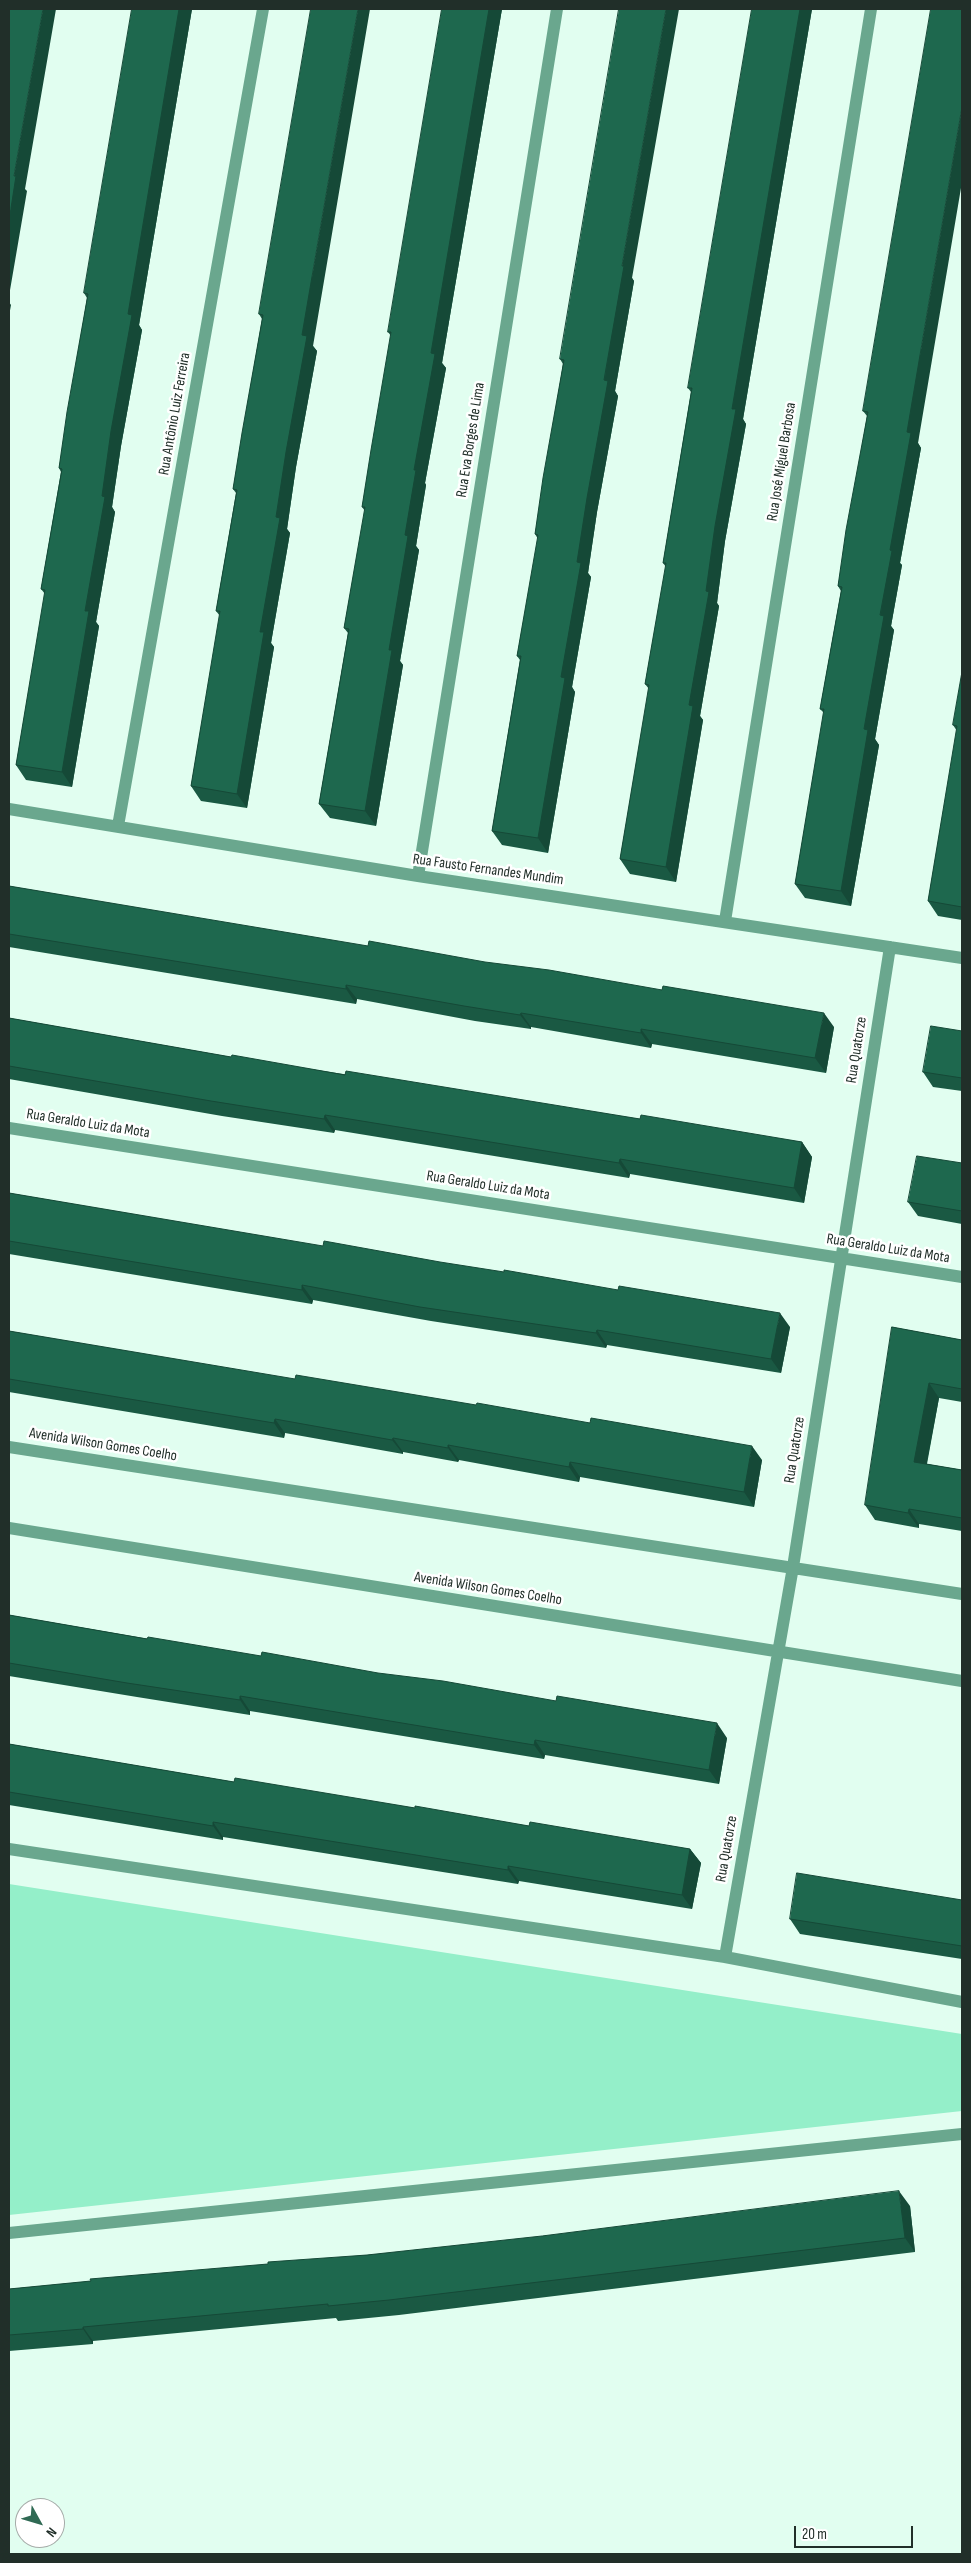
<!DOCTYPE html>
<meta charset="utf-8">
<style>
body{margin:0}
#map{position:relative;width:971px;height:2563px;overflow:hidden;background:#e1fef0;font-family:"Sofia Sans Condensed",sans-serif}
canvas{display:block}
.frame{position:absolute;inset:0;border:10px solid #212f29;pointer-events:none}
.north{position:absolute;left:15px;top:2498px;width:50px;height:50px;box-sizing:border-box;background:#fff;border:1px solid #a6aca9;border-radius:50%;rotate:129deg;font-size:14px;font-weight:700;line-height:20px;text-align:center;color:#212f29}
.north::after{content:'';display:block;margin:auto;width:18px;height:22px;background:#306a54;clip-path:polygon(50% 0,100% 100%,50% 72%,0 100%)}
.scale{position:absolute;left:794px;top:2526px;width:119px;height:22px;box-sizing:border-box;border:2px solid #212f29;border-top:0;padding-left:6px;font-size:15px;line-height:18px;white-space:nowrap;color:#212f29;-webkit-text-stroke:4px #fff;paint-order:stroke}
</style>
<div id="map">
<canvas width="971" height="2563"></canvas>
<div class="frame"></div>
<div class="north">N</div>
<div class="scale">20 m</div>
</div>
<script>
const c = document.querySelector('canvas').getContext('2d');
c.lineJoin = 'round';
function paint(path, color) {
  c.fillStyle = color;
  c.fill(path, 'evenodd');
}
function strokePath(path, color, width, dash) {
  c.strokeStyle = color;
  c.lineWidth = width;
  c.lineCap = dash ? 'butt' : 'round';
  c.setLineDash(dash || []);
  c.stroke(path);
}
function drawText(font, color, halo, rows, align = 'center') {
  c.font = font + ' "Sofia Sans Condensed",sans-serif';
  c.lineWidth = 5;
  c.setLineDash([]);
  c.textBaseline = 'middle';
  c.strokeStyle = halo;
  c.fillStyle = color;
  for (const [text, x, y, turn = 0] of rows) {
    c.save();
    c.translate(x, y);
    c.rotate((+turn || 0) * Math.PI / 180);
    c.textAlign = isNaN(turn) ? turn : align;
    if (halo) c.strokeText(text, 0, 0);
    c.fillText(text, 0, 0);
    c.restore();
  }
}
paint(new Path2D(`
 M9 1884 962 2034V2111L9 2215Z`), '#94efc9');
strokePath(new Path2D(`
 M9 809 418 876 962 958
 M118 826 263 9
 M418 876 557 9
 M725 921 871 9
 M9 1128 962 1277
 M9 1447 962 1594
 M9 1528 962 1681
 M9 1849 725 1957 962 2002
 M725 1957 793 1567 890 947
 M9 2233 962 2134`), '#6aa78e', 12);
paint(new Path2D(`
 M132 9H192L139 325 142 330 121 446 112 507 115 512 96 622 99 626 72 787 26 780 16 765 45 594 41 589 61 472 59 468 87 298 84 293Z
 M311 9 313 346 317 351 296 467 287 529 290 533 271 643 274 647 247 808 201 801 191 786 220 616 216 611 236 493 233 489 262 319 259 314Z
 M442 9H502L442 363 446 368 425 483 426 485 416 546 419 550 400 661 403 665 376 826 330 818 319 804 348 633 344 628 365 511 362 507 391 336 388 332Z
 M752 9H812L743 419 746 424 725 541 717 603 719 606 700 716 703 720 676 882 630 874 620 859 649 689 645 684 666 567 663 563 691 392 688 388Z
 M931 9 918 443 921 448 900 563 902 565 891 626 894 630 875 739 879 745 851 906 805 898 795 884 824 713 820 709 841 591 838 586 867 416 863 411Z
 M632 278 634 281 615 391 618 396 597 512 588 573 591 577 572 687 575 692 548 853 502 845 492 831 520 660 517 656 538 539 535 534 563 364 560 359Z
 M962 672V920L938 916 928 901 957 731 953 725Z
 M9 886 834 1027 826 1073 652 1044 651 1048 531 1027V1029L475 1021 357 999 356 1004 9 947Z
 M9 1018 231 1057 640 1119 802 1142 812 1157 804 1203 630 1174 629 1178 335 1130 334 1133 222 1116 9 1079Z
 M962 1031V1091L933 1087 923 1072Z
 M962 1163V1224L918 1216 908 1202Z
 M9 1193 790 1327 781 1373 607 1345 606 1348 431 1321 313 1300 312 1304 9 1254Z
 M892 1327 962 1340V1402L939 1398 927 1464 962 1470V1531L919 1524V1528L875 1520 865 1505Z
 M9 1331 762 1460 754 1507 580 1477 579 1482 459 1460 458 1462 403 1452V1454L285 1433 284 1438 9 1392Z
 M9 1615 727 1738 719 1784 545 1755 544 1759 250 1711V1715L137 1697 9 1676Z
 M9 1744 234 1782 415 1808 529 1826 690 1849 701 1863 692 1909 519 1881 518 1884 223 1837V1840L9 1805Z
 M962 1900V1959L800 1934 790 1919Z
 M910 2206 915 2252 399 2315 338 2321 336 2318 93 2341V2344L9 2351V2289L367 2255Z`), '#1a5943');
paint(new Path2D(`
 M43 9H56L25 189 27 191 9 296V221L14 176Z
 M179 9H192L139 325 142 330 121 446 112 507 115 512 96 622 99 626 72 787 62 772 128 314Z
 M358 9H370L313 346 317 351 296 467 287 529 290 533 271 643 274 647 247 808 237 794 302 335Z
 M489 9H502L442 363 446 368 425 483 426 485 416 546 419 550 400 661 403 665 376 826 365 811 431 353Z
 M666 9H679L632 278 634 281 615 391 618 396 597 512 588 573 591 577 572 687 575 692 548 853 538 838 577 562 622 266Z
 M800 9H812L743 419 746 424 725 541 717 603 719 606 700 716 703 720 676 882 666 867 732 409Z
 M962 107V182L918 443 921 448 900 563 902 565 891 626 894 630 875 739 879 745 851 906 841 891 907 432Z
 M9 302 11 305 9 316Z
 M346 985 357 999 356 1004 346 989Z
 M521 1013 531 1027V1029L520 1015Z
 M824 1013 834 1027 826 1073 815 1058Z
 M641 1029 652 1044 651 1048 641 1033Z
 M325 1115 335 1130 334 1133 324 1119Z
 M802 1142 812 1157 804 1203 794 1188Z
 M620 1159 630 1174 629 1178 619 1163Z
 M302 1285 313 1300 312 1304 302 1290Z
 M780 1313 790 1327 781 1373 771 1359Z
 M597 1330 607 1345 606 1348 596 1333Z
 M929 1383 939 1398 924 1477 914 1462Z
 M275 1419 285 1433 284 1438 274 1423Z
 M393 1438 403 1452V1454L392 1440Z
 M448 1445 459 1460 458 1462 448 1448Z
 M752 1446 762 1460 754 1507 744 1492Z
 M570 1462 580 1477 579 1482 569 1467Z
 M909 1509 919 1524V1528L908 1513Z
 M240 1696 250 1711V1715L240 1700Z
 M717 1723 727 1738 719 1784 709 1770Z
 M535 1740 545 1755 544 1759 534 1745Z
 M213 1822 223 1837V1840L213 1826Z
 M690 1849 701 1863 692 1909 682 1895Z
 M508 1866 519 1881 518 1884 508 1870Z
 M899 2191 910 2206 915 2252 905 2238Z
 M83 2327 93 2341V2344L83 2329Z`), '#154937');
const building = new Path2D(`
 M9 9H43L14 176H16L9 221Z
 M132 9H179L128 314 132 315 111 431 102 496 105 497 85 611H89L62 772 16 765 45 590 41 589 62 469 59 468 67 412 88 294 84 293Z
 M311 9H358L302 335 307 336 286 452 276 517 280 518 260 632H264L237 794 191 786 220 611H216L237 490 233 489 242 433 263 315 259 314Z
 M442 9H489L431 353 435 354 414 470H416L405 535 408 536 389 650H392L365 811 319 804 349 629 344 628 365 507H362L371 450 391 332H388Z
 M619 9H666L622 266H624L604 380 608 381 587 498 577 562 581 563 561 677 565 678 538 838 492 831 521 656H517L538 535 535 534 543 478 564 360 560 359Z
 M752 9H800L732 409H736L715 526 706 591 709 592 689 705 693 706 666 867 620 859 649 685 645 684 666 563H663L692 388H688Z
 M931 9H962V107L907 432 911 433 890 550 892 551 880 615 884 616 864 729 868 730 841 891 795 884 824 709H820L842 587 838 586 846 530 868 412 863 411Z
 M962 672V907L928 901 957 726 953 725Z
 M9 886 368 946 369 941 485 962 549 970 662 990 663 986 824 1013 815 1058 641 1029V1033L521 1013 520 1015 464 1006 346 985V989L9 934Z
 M9 1018 231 1057 232 1055 345 1075 346 1071 640 1119 641 1115 802 1142 794 1188 620 1159 619 1163 325 1115 324 1119 211 1101 9 1066Z
 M931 1026 962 1031V1078L923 1072Z
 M917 1156 962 1163V1211L908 1202Z
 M9 1193 323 1246 324 1241 440 1262 504 1272V1270L618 1290 619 1286 780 1313 771 1359 597 1330 596 1333 420 1307 302 1285V1290L9 1241Z
 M892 1327 962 1340V1389L929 1383 914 1462 962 1470V1518L909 1509 908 1513 865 1505Z
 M9 1331 295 1379 296 1375 476 1405 477 1403 590 1423 591 1418 752 1446 744 1492 570 1462 569 1467 448 1445V1448L393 1438 392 1440 275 1419 274 1423 9 1379Z
 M9 1615 147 1639 148 1637 261 1656 262 1652 378 1673 443 1681 556 1701 557 1696 717 1723 709 1770 535 1740 534 1745 240 1696V1700L127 1683 9 1663Z
 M9 1744 234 1782 235 1778 415 1808V1806L529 1826 530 1822 690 1849 682 1895 508 1866V1870L213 1822V1826L9 1792Z
 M797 1873 962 1900V1946L790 1919Z
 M899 2191 905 2238 389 2300 328 2306V2304L83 2327V2329L9 2335V2289L91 2281 90 2279 268 2264V2262L367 2255 542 2236Z`);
paint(building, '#1e684e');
strokePath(building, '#154937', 1);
drawText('15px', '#212f29', '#fff', [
 ["Rua Antônio Luiz Ferreira",175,414,-80],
 ["Rua Eva Borges de Lima",471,440,-81],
 ["Rua José Miguel Barbosa",782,462,-81],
 ["Rua Fausto Fernandes Mundim",488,870,8],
 ["Rua Quatorze",857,1050,-81],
 ["Rua Geraldo Luiz da Mota",88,1124,9],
 ["Rua Geraldo Luiz da Mota",488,1186,9],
 ["Rua Geraldo Luiz da Mota",888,1249,9],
 ["Avenida Wilson Gomes Coelho",103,1445,9],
 ["Rua Quatorze",795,1450,-81],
 ["Avenida Wilson Gomes Coelho",488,1589,9],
 ["Rua Quatorze",727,1849,-80]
]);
</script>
